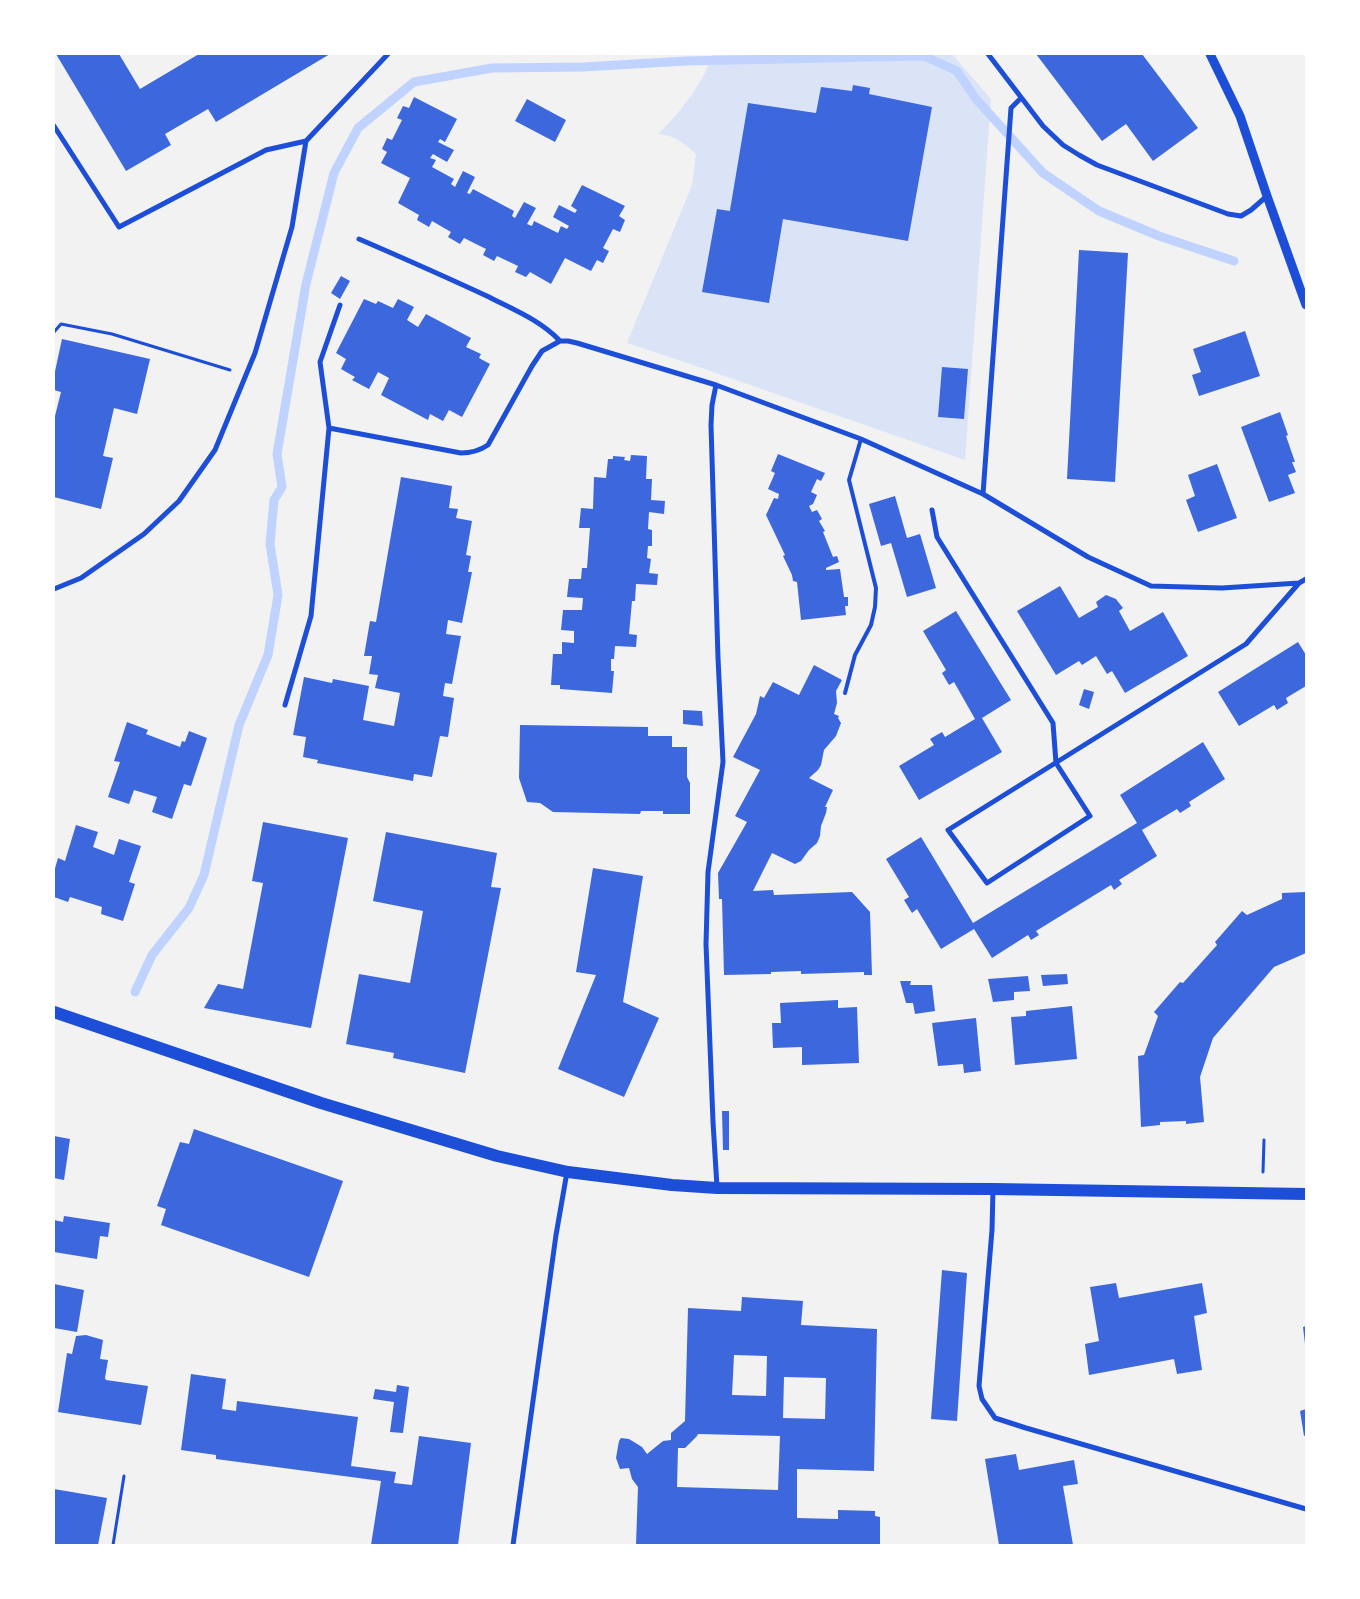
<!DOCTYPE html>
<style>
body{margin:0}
#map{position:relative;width:1360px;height:1599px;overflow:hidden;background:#f2f2f2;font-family:Karla,sans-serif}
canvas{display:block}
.frame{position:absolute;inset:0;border:55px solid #fff;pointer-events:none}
</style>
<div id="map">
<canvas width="1360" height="1599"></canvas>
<div class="frame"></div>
</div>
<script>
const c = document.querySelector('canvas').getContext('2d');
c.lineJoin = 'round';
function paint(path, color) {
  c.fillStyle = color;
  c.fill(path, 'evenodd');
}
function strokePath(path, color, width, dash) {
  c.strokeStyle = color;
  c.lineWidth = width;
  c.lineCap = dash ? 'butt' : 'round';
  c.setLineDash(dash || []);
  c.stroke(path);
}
paint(new Path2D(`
 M713 54H952L991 99 965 460 693 365 627 343 692 185 696 154C684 143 674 135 658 134 680 113 703 83 713 54Z`), '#dbe4f7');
strokePath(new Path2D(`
 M135 992 152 955 189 908 204 875 239 725 268 655 278 595 270 544 274 500 282 487 277 454 306 284 334 173 358 128 414 82 492 68 583 67 686 61 924 56 957 71 976 99 1043 173 1099 211 1159 236 1234 261`), '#bfd3fe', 9);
paint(new Path2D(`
 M56 54H119L140 89 199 54H330L216 122 208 109 165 134 171 145 126 171Z
 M1036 54H1142L1198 128 1153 161 1126 124 1102 141Z
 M853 85 870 88 869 94 932 107 908 241 783 219 769 303 702 292 717 209 730 211V210L748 103 816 113 821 87 852 91Z
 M414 97 457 119 445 142 440 139 438 142 454 150 447 162 433 154 430 158 436 160 432 167 454 179 451 184 455 187 463 171 475 177 467 193 470 194 473 189 514 211 512 216 515 218 524 202 536 208 527 224 532 226 534 221 558 233 561 226 567 229 569 226 553 217 559 205 575 213 577 210 571 206 582 185 625 206 619 216 625 220 620 232 613 229 603 248 609 251 603 263 597 260 591 271 565 258 551 284 530 272 526 277 515 272 518 266 497 256 494 261 483 255 486 249 464 238 460 244 448 237 451 232 432 221 429 227 417 220 419 215 398 203 410 178 381 163 387 152 382 149 387 138 392 140 402 120 397 118 403 106 409 108Z
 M527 99 566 120 555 142 515 121Z
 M1079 250 1128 253 1115 482 1067 479Z
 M341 276 350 281 340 299 331 293Z
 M364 299 376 304 378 301 393 308 398 299 414 307 407 320 418 327 426 314 471 338 466 347 481 354 479 358 490 364 462 417 449 410 443 421 430 414 428 420 381 395 389 378 378 372 369 389 352 380 355 377 341 369 346 359 336 353Z
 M1245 331 1260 376 1199 396 1192 375 1201 372 1193 349Z
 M62 339 150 359 137 414 114 408 103 456 113 458 101 509 54 497V420L61 392 54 390V376Z
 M942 367 968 369 964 419 938 417Z
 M1280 412 1288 435 1286 436 1295 462H1292L1296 472 1288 475 1295 493 1269 502 1241 427Z
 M778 454 825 473 821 481 817 479 811 492 817 495 813 504 809 506 812 512 817 510 822 519 819 521 825 531 823 532 833 557 837 556 839 562 826 568V570L840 569 844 597H848V606H845L846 615 801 620 797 582 793 581 792 575 783 556 785 555 766 515 774 498 778 499 779 494 768 489 775 473 771 471Z
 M631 455 647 456 646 479H652L651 500 665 501 664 514 649 512 648 529 652 530V546H648L647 558 651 559 649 573 658 574 657 585 636 584 635 601H632L629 634 637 635 636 647 615 646 614 659H611V671H614L612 693 560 689V685H551L553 654H562V642L574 643V631L561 630 563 610H582L583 598 567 597 569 579H581L582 568H587L590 528H579L581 508 593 509 594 477 606 478 608 459H613V456L625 457 624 460 630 461Z
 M1217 464 1237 518 1198 532 1186 500 1195 496 1188 475Z
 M401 477 452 486 449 508 458 509 456 518 472 521 466 555 471 556 468 572H472L462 623 448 620 446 634 461 636 452 684 445 683 443 696 454 698 448 737 440 736 432 777 414 774 413 781 317 763 318 760 303 757 306 737 293 735 304 677 332 683 333 679 369 686 363 720 394 726 400 693 375 688 378 675 369 674 372 656H364L370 621 376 622Z
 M895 496 907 538 920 534 936 588 907 597 891 543 881 546 869 504Z
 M1060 586 1079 618 1098 607 1096 602 1106 595 1116 599 1123 608 1119 611 1130 631 1163 612 1188 656 1125 693 1112 671 1107 674 1096 656 1082 665 1079 661 1056 675 1017 611Z
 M956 611 1011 700 982 718 1002 752 919 800 899 766 934 745 930 739 942 732 945 737 975 719 954 682 949 685 942 673 946 670 923 631Z
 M1298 642 1306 655V686L1286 698 1288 703 1277 710 1274 705 1239 726 1218 692Z
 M814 665 842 680 836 691 837 703 834 714 839 716 838 718 841 723 836 736 824 750 821 765 818 770 809 778 833 790 825 807H827L826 813 821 826 820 836 817 843 809 850 801 861 795 864 772 853 753 891 773 890 774 895 852 892 870 912 872 975H864V972L801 974V971L771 972V974L724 975 722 899H719L718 873 747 822 735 816 760 770 733 757 756 714 760 696 764 698 773 682 799 695Z
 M1084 689 1094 692 1089 709 1079 705Z
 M683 710 702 711 703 726 683 724Z
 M127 722 148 730 146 734 180 747 182 741 185 742 189 731 207 738 191 786 184 784 172 819 152 812 157 797 134 790 129 804 108 797 120 762 114 761Z
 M520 725 648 727V736H672V747H687V777L690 783V814H663V811H641L640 814 553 812 540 803 527 802 519 778Z
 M1203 742 1225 779 1189 802 1191 806 1180 813 1177 809 1142 830 1157 856 1119 880 1122 884 1114 890 1111 885 1036 931 1039 935 1031 940 1028 935 992 958 974 929 941 949 917 909 912 913 904 900 909 897 886 859 921 837 973 923 1137 823 1120 795Z
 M263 822 348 838 311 1028 204 1008 218 984 243 989 263 883 252 881Z
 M76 825 98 832 93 847 114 855 119 839 141 846 129 882 135 884 123 921 101 914 102 907 70 897 68 902 54 897V872L58 858 65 861Z
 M386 832 497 853 491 887 501 888 465 1073 393 1058 394 1053 346 1044 359 974 410 983 423 911 373 901Z
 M593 868 643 876 623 1002 659 1018 624 1097 558 1069 596 975 576 972Z
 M1306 892V953L1274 967 1213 1038 1200 1077 1204 1122 1186 1124V1121L1160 1122V1125L1141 1127 1138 1056 1144 1055 1158 1016 1154 1012 1180 982 1183 983 1217 945 1215 942 1242 911 1247 915 1282 899V893Z
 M1067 974 1068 984 1043 986 1041 975Z
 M1028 976 1030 991 1014 992V1000L993 1002 988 979Z
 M900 981H911L910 985H932L935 1011 915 1014 913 1003H906Z
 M838 1000V1008L857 1007 859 1063 802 1065V1047L773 1048 772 1023H781L780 1003Z
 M1072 1006 1077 1059 1015 1065 1011 1017 1026 1016V1011Z
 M976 1018 981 1071 964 1073 963 1064 938 1066 932 1023Z
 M722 1111H729V1150H723Z
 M194 1129 343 1181 309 1277 161 1225 166 1209 157 1206 180 1142 189 1144Z
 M54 1136 70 1139 64 1180 54 1178Z
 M64 1216 110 1223 108 1237 100 1236 97 1259 54 1252V1220L63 1222Z
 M942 1270 967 1273 957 1421 931 1419Z
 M1116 1283 1119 1298 1202 1283 1207 1313 1194 1316 1202 1370 1177 1374 1174 1359 1089 1375 1085 1344 1099 1341 1090 1287Z
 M54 1284 84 1290 77 1332 54 1328Z
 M742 1297 803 1301 801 1325 877 1329 874 1471 797 1469V1518L838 1519V1510L875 1511V1516L880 1517V1545H636L638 1487 632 1479 629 1468 620 1469 616 1458 619 1441 621 1438 629 1439 642 1447 647 1454 663 1441 671 1440V1433L685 1421 688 1308 741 1311ZM734 1355 767 1356 766 1396 732 1395ZM784 1377 826 1378 825 1419 783 1418ZM698 1434 780 1436 778 1490 677 1487 678 1448H685L697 1436Z
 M1306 1326V1343L1305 1344 1303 1327Z
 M86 1335 103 1340 100 1359 108 1360 105 1378 106 1380 148 1386 141 1425 58 1412 67 1353 72 1354 76 1336Z
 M191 1374 226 1379 222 1409 236 1411 237 1401 358 1417 351 1466 396 1472 394 1483 412 1485 419 1436 471 1443 458 1545H371L381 1481 216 1459V1455L181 1450Z
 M397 1385 409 1387 403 1433 390 1432 394 1402 373 1399 375 1389 396 1392Z
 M1306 1409V1435L1304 1436 1300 1411Z
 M1016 1454 1019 1470 1074 1460 1078 1484 1063 1486 1073 1545H999L985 1459Z
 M54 1489 107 1498 98 1545H54Z`), '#3d67dc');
strokePath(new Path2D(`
 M54 332 61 324 112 334 230 370
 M1263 1172 1264 1140
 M113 1545 124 1476`), '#1d4ed8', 3);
strokePath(new Path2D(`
 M845 693 855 655 871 625 875 607 876 588 849 480 861 439`), '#1d4ed8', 4);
strokePath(new Path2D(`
 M988 54 1043 126 1063 145 1079 155 1097 165 1228 214 1241 216 1251 210 1267 196
 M54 126 119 227 266 150 306 141
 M306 141 388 54
 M359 239C403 258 446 277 489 297 514 310 540 320 560 341H568L577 343 716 385 861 439 983 494 1088 557 1151 586 1222 588 1299 583 1306 579
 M716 385 712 405 711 425 718 658 723 762 708 872 706 944 713 1122 717 1187
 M329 428 320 362 340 305
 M983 494 1011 108 1021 98
 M932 510 937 537 1053 723 1056 763 1090 816 987 883 948 830 1246 644 1299 583
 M54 589 81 578 144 534 179 501 215 450 255 353 292 227 306 141
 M285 705 311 616 329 428 461 453C472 453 479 451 488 445L532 366 542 351 560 341
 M993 1189 992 1230 979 1386 982 1399 995 1418 1026 1428 1306 1509
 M513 1545 556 1235 567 1172`), '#1d4ed8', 5);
strokePath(new Path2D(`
 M1210 54 1240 116 1267 196 1306 305`), '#1d4ed8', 9);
strokePath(new Path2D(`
 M54 1012 321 1103 497 1156 568 1172 672 1185 717 1188 993 1189 1306 1194`), '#1d4ed8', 12);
</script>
